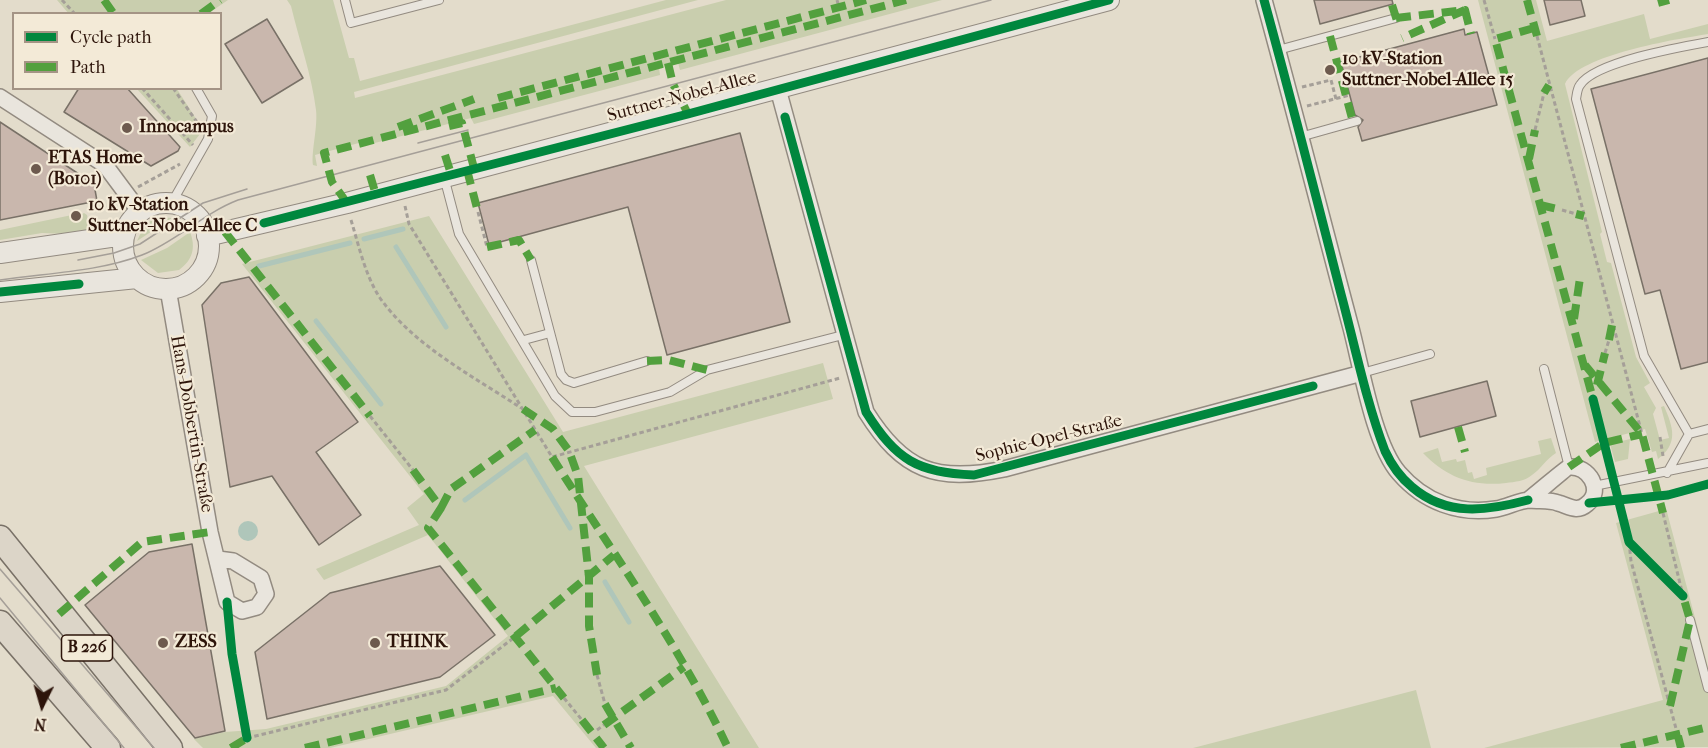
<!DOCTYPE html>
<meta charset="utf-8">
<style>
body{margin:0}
#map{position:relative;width:1708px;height:748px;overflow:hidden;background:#e3dccb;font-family:"IM FELL French Canon",serif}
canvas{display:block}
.legend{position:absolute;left:12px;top:12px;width:210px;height:78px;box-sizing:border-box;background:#f3ead7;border:2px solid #a49485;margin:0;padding:8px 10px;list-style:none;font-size:18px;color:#2d140a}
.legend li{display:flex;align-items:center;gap:12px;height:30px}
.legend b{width:30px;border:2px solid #a49485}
.north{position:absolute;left:12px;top:676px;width:60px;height:60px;-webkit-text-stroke:4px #f3ead7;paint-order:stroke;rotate:185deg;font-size:16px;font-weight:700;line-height:24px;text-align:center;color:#2d140a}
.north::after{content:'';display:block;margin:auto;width:21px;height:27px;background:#2d140a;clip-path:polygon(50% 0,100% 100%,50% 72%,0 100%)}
</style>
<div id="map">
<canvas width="1708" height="748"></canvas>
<ul class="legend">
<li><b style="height:8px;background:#00873e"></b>Cycle path</li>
<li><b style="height:8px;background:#52a03e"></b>Path</li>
</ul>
<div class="north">N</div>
</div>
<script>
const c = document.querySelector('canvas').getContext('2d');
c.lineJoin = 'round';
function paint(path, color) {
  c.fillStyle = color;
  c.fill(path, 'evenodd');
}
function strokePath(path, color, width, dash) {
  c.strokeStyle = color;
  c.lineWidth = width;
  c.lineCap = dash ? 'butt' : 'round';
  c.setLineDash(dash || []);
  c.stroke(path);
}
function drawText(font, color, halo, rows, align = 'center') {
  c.font = font + ' "IM FELL French Canon",serif';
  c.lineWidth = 4.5;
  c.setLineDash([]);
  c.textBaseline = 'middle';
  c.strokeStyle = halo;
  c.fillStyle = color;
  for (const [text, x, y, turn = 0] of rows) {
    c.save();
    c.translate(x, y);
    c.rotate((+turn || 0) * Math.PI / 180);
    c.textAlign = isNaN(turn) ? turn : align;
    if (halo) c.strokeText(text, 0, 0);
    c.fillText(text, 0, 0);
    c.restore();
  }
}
paint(new Path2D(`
 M57 0H228L209 13 69 14Z
 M287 0H333L349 58H354L360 81 666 0H698L354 92 355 98 726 0H942L680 70 678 63 659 68 660 75 474 124 471 118 367 145 366 141 315 155 317 166 313 165C311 152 318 127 316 110 312 76 299 40 291 6Z
 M1478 0H1536L1547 41 1644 14 1650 39 1708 24V34C1677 39 1578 55 1565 84L1602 232 1600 234 1607 262 1611 263 1636 357 1650 383 1644 387 1656 408 1653 414 1660 440 1669 438 1661 407 1664 406C1673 427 1679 443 1658 459L1656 451 1652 452 1645 429 1595 442Z
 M137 89H177L203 130 190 147Z
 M84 213 87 215 91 235 42 233 0 240V230L72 215 73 219Z
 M429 216 563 432 823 363 833 399 584 466 759 748H596L553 696 330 748H203L194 739 225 732 266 729 446 686 508 636 428 535 324 580 316 569 419 525 407 508 424 494 242 264Z
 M158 217 172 218 137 241 145 224Z
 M190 232C196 247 193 260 179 270L158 273 141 260 167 248Z
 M1551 438 1556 453C1546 459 1541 469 1532 475 1525 481 1515 482 1506 483 1472 487 1446 477 1423 453L1438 448 1442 462 1456 459 1457 462 1465 460 1468 473 1472 472 1474 479 1487 475 1486 468 1541 454 1538 441Z
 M1630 439 1628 459 1615 462 1610 444Z
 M1659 511 1667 512 1708 667V747L1484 748 1663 700 1616 523Z
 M1416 690 1431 748H1193Z`), '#c9ceae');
paint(new Path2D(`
 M238 531a10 10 0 1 1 20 0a10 10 0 1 1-20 0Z`), '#afc6ba');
strokePath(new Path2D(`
 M364 239 403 229
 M396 247 446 327
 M259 266 350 243
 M316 321 381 404
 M465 500 526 455 570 528
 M605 582 629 622`), '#afc6ba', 5);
const building = new Path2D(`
 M1314 0H1392L1393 4 1320 24Z
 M1544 0H1581L1585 16 1550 25Z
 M267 19 303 78 262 103 225 44Z
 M1464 29 1465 35 1477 32 1497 105 1362 141 1358 127 1363 120 1355 115 1341 62Z
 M1708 58V362L1681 369 1660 290 1645 294 1591 89Z
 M79 88H127L180 147 178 151 151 166 64 112Z
 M0 122 94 184 97 201 0 220Z
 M740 133 790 322 667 355 628 207 489 245 478 203Z
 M249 277 358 422 316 452 361 515 319 545 272 476 230 487 202 305 221 283Z
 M1487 381 1496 416 1420 437 1411 401Z
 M192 544 225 731 195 738 85 605 149 552Z
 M440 566 495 635 440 677 267 719 255 652 330 593Z`);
paint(building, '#c9b7ad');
strokePath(building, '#797167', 1.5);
const service = new Path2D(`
 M345 0 351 23 439 0
 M1278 50 1396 18
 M1300 137 1357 121
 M444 177 459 234 555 396 572 412H595L670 392 707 370 843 335
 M174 204 175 197 208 139 212 116 196 88
 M531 260 561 374 566 380 574 383 647 361
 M524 340 550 333
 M1544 369 1569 467
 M1362 373 1430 354
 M1689 434 1644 356 1576 99C1577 94 1577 89 1580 85 1595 62 1680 47 1708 42
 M1667 473 1689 434 1708 429
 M1594 486 1708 463
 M1690 620 1708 688`);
const minor = new Path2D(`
 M1264 0C1294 109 1322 219 1351 328 1361 366 1374 445 1399 473 1424 502 1459 515 1496 509 1508 507 1519 500 1531 500 1539 501 1551 500 1558 503 1569 506 1577 513 1587 504 1604 491 1589 465 1569 467 1566 468 1535 495 1528 500
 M778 89 866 412C903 471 936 483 1004 469L1362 373
 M0 97 105 165 140 212
 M168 289 210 532 227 602 242 611 257 607 266 594 261 578 233 561 218 559`);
const tertiary = new Path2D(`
 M123 246a43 43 0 1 1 86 0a43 43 0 1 1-86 0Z
 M207 236 347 203 1109 0
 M0 253 124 235
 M0 292 137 278`);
const primary = new Path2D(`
 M0 538 170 748
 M0 623 108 748`);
strokePath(service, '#938b81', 10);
strokePath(minor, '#938b81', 18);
strokePath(tertiary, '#938b81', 22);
strokePath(primary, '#797167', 27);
strokePath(new Path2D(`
 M62 0 75 14
 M837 0 839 7
 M1484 0 1495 39
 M1537 36 1642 434
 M1302 87 1331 80 1336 99
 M142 88 193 145
 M173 88 199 125
 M1307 106 1350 95
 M1535 130 1544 93
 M138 187 180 164
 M405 206 409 224 552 457 840 378
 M1562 210 1576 214
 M478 212 487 247
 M351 220C359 246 365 275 380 298 414 346 473 376 521 408
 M1605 353 1609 340
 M370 416 413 470
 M1660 437 1663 456
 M1663 513 1683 596
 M1629 542 1631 561 1678 736
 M597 675 605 704
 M564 698 582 720
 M597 730 604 725
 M247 738 446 690 516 636`), '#a59f98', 3, [4.5, 3]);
strokePath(service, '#e9e5dd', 8);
strokePath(minor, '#e9e5dd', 15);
strokePath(tertiary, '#e9e5dd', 20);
strokePath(primary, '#dcd5c8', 24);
strokePath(new Path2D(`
 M418 143 468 130
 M78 260 114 253 140 244 203 203 247 189
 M0 280C46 273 98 272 142 255 177 241 202 214 238 200L991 0
 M0 569 154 748
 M0 598 124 748`), '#a59f98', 1.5);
strokePath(new Path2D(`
 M104 0 114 14
 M1527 0 1537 36
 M1658 3 1669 0
 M1392 5 1399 27
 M1465 10 1471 34
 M201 14 220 0
 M1396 18 1465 10 1402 38
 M1534 28 1495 39 1593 399
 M1330 36 1353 122
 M668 63 673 84 688 114
 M1544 93 1549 85
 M498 98 866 0
 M449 126 462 123 474 168
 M398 127 474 99
 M445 155 451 174
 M1529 159 1535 130
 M467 170 478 212
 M370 175 376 195
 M347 203 332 182 324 153 906 0
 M1540 205 1562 210
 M1576 214 1584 216
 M225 232 370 416
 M487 247 519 240 531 260
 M1574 319 1580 278
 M1609 340 1612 325
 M647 361 668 360 707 370
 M1585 365 1642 434 1663 513
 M1597 385 1605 353
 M523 409 553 429 569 451 578 476 589 577V626L597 675
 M1458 427 1465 452
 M552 457C612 552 680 646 728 748
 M1569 467 1604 443 1642 434
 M413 470 441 508 428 528 564 698
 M441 508 451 489 535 430
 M59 614 142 542 210 532
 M516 636 614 555
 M605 704 631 748
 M1670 706 1690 620 1683 596
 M582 720 604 748
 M604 725 684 667
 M1678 736 1681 748
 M231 748 247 738
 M305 748 556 688
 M1621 748 1708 727`), '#52a03e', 8, [15, 8]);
strokePath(new Path2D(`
 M1264 0C1291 98 1316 196 1341 294 1355 346 1366 401 1385 451 1391 464 1401 478 1412 487 1447 517 1487 511 1528 500
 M785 117 866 412C897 461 917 472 974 475L1313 386
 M264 223 688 114 1109 0
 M0 292 79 284
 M1593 399 1629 542 1683 596
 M1589 503 1668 495 1708 484
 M227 602 232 654 247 738`), '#00873e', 9);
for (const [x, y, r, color] of [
 [1330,70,6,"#6d5a4e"],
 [127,128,6,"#6d5a4e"],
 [36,169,6,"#6d5a4e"],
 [76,216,6,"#6d5a4e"],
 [163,643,6,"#6d5a4e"],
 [375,643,6,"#6d5a4e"]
]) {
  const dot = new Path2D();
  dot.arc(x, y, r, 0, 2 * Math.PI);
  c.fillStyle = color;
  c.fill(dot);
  strokePath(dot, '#f3ead7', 2);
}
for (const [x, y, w] of [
 [87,648,51]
]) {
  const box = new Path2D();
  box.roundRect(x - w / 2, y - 13, w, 26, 4.5);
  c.fillStyle = '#f3ead7';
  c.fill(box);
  strokePath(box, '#2d140a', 1.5);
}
drawText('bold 16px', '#2d140a', null, [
 ["B 226",87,648]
]);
drawText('bold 18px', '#2d140a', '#f3ead7', [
 ["10 kV-Station",1342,60],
 ["Suttner-Nobel-Allee 15",1342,81],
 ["Innocampus",139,128],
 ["ETAS Home",48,159],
 ["(Bo101)",48,180],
 ["10 kV-Station",88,206],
 ["Suttner-Nobel-Allee C",88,227],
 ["ZESS",175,643],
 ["THINK",387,643]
], 'left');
drawText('18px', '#2d140a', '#f3ead7', [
 ["Suttner-Nobel-Allee",682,97,-15],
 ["Hans-Dobbertin-Straße",191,424,80],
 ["Sophie-Opel-Straße",1049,439,-14]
]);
</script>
